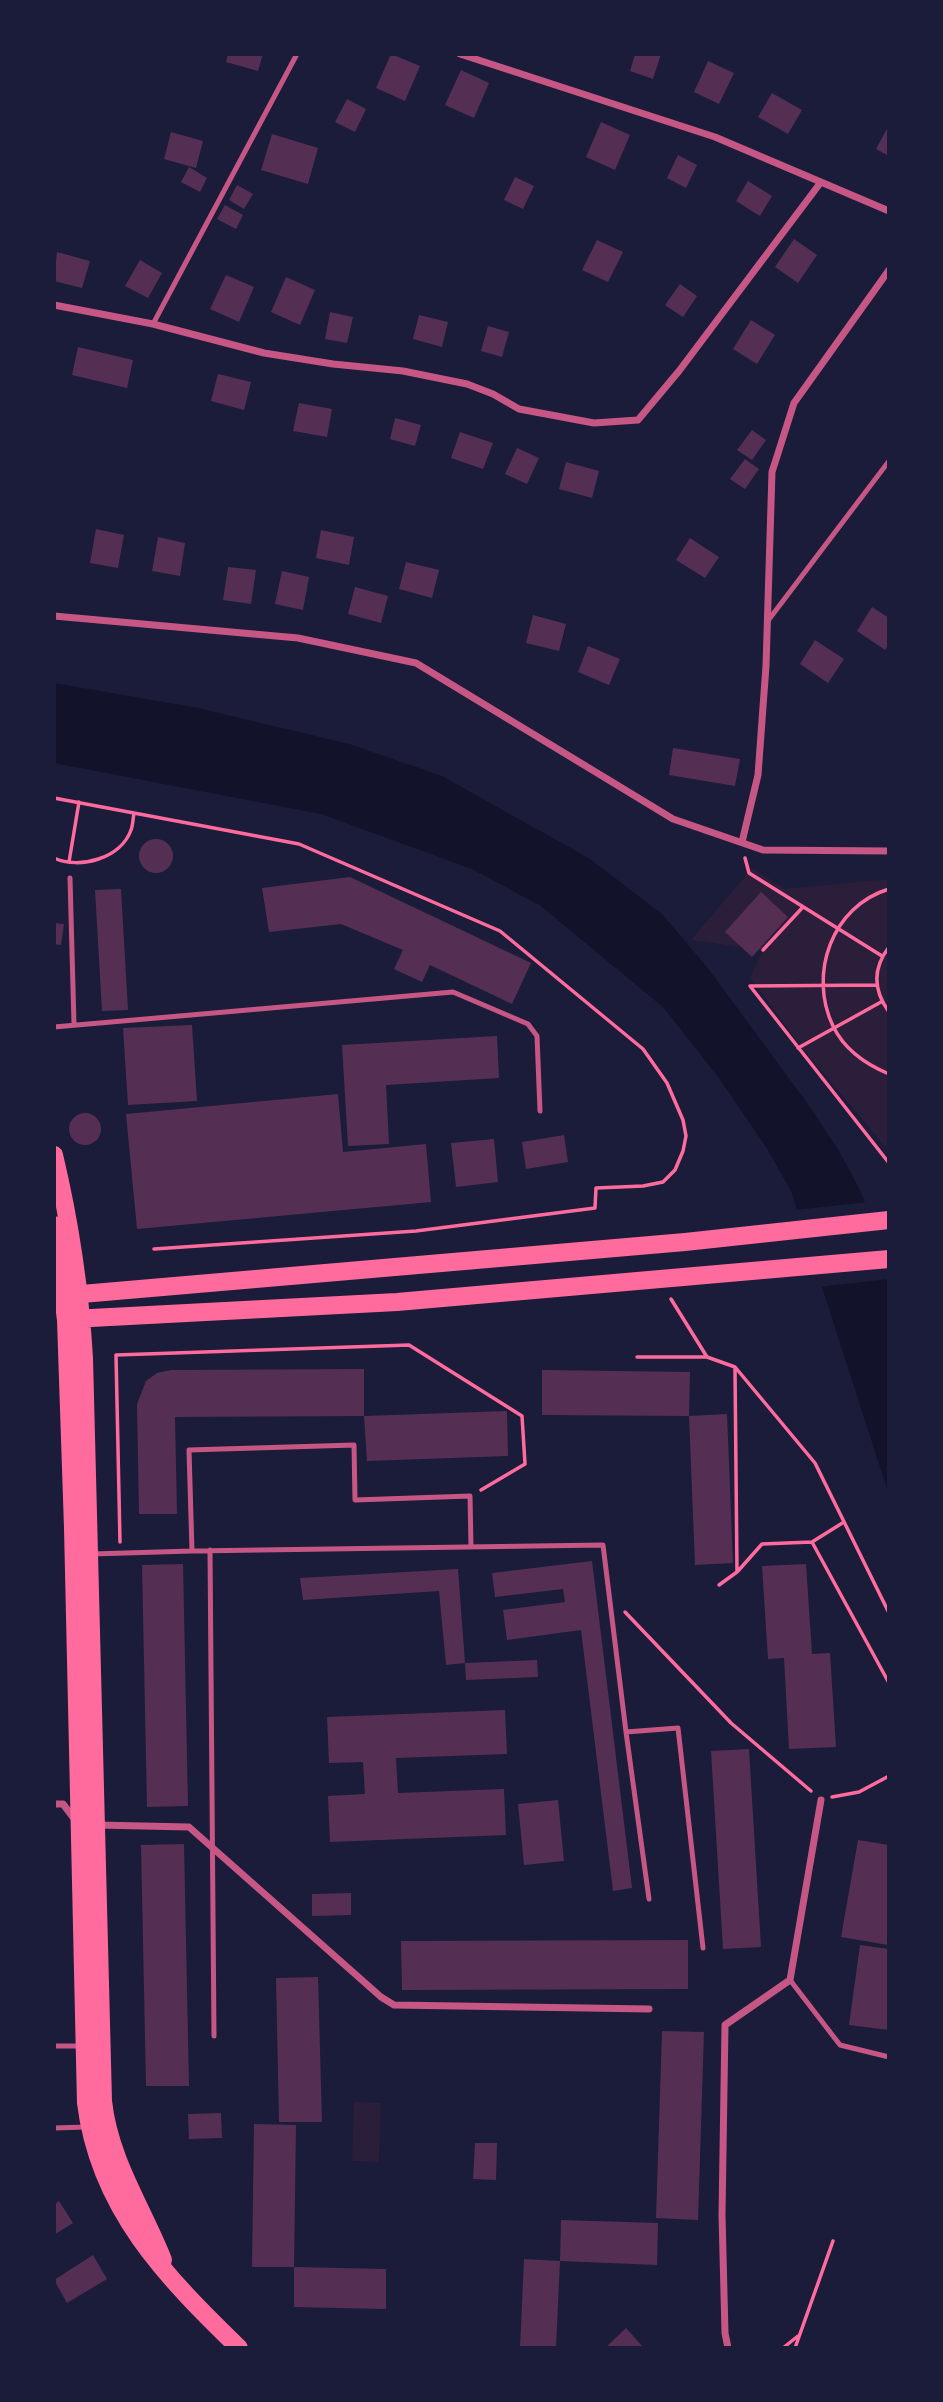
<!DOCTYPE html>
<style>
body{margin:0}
#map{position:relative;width:943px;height:2402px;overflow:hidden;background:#1b1b3a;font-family:"Golos Text",sans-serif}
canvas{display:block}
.frame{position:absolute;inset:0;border:56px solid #1b1b3a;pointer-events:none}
</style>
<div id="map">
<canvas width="943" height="2402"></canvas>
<div class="frame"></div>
</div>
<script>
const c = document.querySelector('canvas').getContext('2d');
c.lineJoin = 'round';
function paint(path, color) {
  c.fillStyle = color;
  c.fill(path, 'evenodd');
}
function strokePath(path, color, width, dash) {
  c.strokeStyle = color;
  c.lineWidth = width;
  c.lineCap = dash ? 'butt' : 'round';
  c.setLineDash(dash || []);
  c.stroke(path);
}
paint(new Path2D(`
 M752 868 785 889 889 879V1151L801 1047 750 977 763 950 691 940Z
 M354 2102 381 2103 379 2162 352 2161Z`), '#2a1e3b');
paint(new Path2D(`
 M54 683 198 708 349 744 442 776 590 859 662 914 707 967 810 1107 839 1151 860 1190 889 1264V1495L791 1191 768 1150 719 1078 663 1007 541 906 472 869 321 814 54 763Z`), '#12122b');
paint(new Path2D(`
 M868 1202 889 1254V1279L819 1287 794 1210Z`), '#1b1b3a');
paint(new Path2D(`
 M228 54H263L258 71 226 62Z
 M391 54 420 66 405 101 376 88Z
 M635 54H661L653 79 630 71Z
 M708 61 734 73 719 104 694 92Z
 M461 70 489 83 474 118 445 105Z
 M772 93 802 110 788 134 758 117Z
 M347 99 366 109 355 132 335 122Z
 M601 122 630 135 615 170 586 157Z
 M889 125V156L876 149Z
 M171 132 203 141 196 168 164 159Z
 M272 134 318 148 308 184 261 170Z
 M678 155 697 165 686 188 667 178Z
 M189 167 207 178 200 192 181 182Z
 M515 177 534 186 523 209 504 200Z
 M748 181 772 196 760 216 736 201Z
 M237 185 253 194 244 209 229 200Z
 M225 205 243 215 236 229 217 219Z
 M794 239 817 255 798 283 775 267Z
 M597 240 623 252 608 282 582 270Z
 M57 252 90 261 82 288 54 281Z
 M140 260 162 273 148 298 125 286Z
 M226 275 254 287 239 322 210 309Z
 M286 277 315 290 300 325 271 312Z
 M680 284 697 296 683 317 665 305Z
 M330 312 353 317 347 343 325 339Z
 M419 315 448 322 442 347 413 339Z
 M751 320 775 335 757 364 733 349Z
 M488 326 509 332 502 357 481 351Z
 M78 347 133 360 127 388 72 375Z
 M218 374 251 382 244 410 211 401Z
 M299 403 332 409 327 437 293 431Z
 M395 418 421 425 415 446 390 439Z
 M752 430 766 440 752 460 737 450Z
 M460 432 493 443 483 469 451 458Z
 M517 448 539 458 527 484 505 474Z
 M745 459 759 469 745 489 730 479Z
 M566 462 599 471 592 498 559 489Z
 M96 529 124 535 118 568 90 563Z
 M321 530 354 537 349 565 316 558Z
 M158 537 185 543 180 576 152 571Z
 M690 538 719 557 705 578 676 560Z
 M406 562 439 570 432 598 399 589Z
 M228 567 256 570 251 604 223 600Z
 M282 571 309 577 303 610 275 604Z
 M355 587 388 596 381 623 348 614Z
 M872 607 889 618V644L885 650 857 631Z
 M533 615 566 624 559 651 526 643Z
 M815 640 844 659 828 683 800 664Z
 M588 646 620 659 609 685 578 672Z
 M673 748 740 759 735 786 669 775Z
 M139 856a17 17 0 1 1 34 0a17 17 0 1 1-34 0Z
 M350 877 531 963 512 1004 430 965 422 982 394 969 403 950 341 924 269 932 262 888Z
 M121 889 128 1010 102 1011 95 890Z
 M761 892 788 917 752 957 725 932Z
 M54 923 64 924 61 945 54 944Z
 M192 1025 197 1101 128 1105 123 1028Z
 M497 1036 499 1078 386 1085 389 1144 348 1146 342 1045Z
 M338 1094 343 1152 426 1144 431 1202 137 1229 126 1114Z
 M69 1129a16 16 0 1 1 32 0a16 16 0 1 1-32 0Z
 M564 1135 568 1162 526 1169 522 1142Z
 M494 1139 498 1182 456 1187 451 1143Z
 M364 1369V1416L175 1417 177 1514H139L137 1404 146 1381 157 1373 171 1370Z
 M542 1370 690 1372 689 1416 727 1414 733 1563 695 1565 689 1416 542 1415Z
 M507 1411 508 1456 367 1461 364 1416Z
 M592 1561 632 1888 613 1891 581 1630 507 1640 503 1610 565 1602 563 1589 495 1597 492 1573Z
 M183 1564 188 1806 147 1807 142 1565Z
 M806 1564 812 1654 830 1653 836 1747 789 1749 784 1658 768 1659 762 1566Z
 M458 1569 465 1663 446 1665 439 1591 303 1600 300 1578Z
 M537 1660 538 1677 466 1680 465 1663Z
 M505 1710 507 1754 396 1758 398 1793 504 1789 506 1835 330 1842 328 1796 365 1794 363 1762 329 1763 327 1717Z
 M749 1749 761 1947 723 1949 711 1751Z
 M558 1800 564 1861 524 1865 518 1804Z
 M858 1840 889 1845 888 1945 841 1937Z
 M184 1844 189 2086H146L141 1845Z
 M351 1893V1915L312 1916V1894Z
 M688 1940V1989L402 1990 401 1941Z
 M860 1945 889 1949V2030L849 2025Z
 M318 1977 322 2122H279L276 1978Z
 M662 2031 704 2032 698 2220 656 2218Z
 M221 2113 222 2138 189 2139 188 2114Z
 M254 2124 296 2125 294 2267H252Z
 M475 2143H497L496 2180 473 2179Z
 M59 2201 73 2223 54 2235V2205Z
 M561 2220 658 2223 657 2265 560 2261 556 2348H520L524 2259 560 2261Z
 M93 2255 107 2279 67 2303 54 2280Z
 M294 2267 386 2269V2309L294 2307Z
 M626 2328 644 2348H605Z`), '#542f53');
strokePath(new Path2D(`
 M54 798 299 844 500 931 643 1049 667 1083 683 1120 686 1136 683 1151 675 1170 663 1182 643 1186 596 1188 595 1208 416 1231 154 1249
 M54 858C80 870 121 858 131 830 133 825 133 818 134 813
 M745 858 749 873 882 956
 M69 862 79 802
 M889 889C832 906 808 974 833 1026 844 1049 865 1064 889 1074
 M889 947C872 969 873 990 889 1012
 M763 950 803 907
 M750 986 889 1163
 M750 986 876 985
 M798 1048 881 1002
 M671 1299 707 1357
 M637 1357H707L735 1367 815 1463 889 1613
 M120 1542 116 1355 409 1345 522 1416 525 1464 481 1490
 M812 1542 889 1683
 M738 1571 762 1544 812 1542 844 1522
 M719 1585 737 1572 735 1369
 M625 1612 731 1723 811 1791
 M832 1797 859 1792 889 1776
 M783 2348 798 2336
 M795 2348 833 2241`), '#ff6b9d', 3.5);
strokePath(new Path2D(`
 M153 324 297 54
 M767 622 889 461
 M70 878 74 1024
 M54 1027 453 992 528 1024 537 1036 540 1111
 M210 1550 214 2036
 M192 1551 603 1545 626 1732 678 1728 703 1948
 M92 1554 192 1551 189 1450 354 1445 355 1500 470 1496 471 1547
 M626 1732 649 1899
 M790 1980 840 2045 889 2057
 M54 2046H83
 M54 2128 86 2127`), '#c65784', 5);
strokePath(new Path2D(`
 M460 54 715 137 889 211
 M54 305 153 324 264 353 333 364 403 371 467 384 493 394 519 409 594 423 638 420 679 371 821 182
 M54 616 298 638 416 663 673 819 763 850 889 851
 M742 842 758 775 766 666 772 472 794 403 889 270
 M54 1804H63L76 1821
 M97 1825 189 1827 381 1997 394 2005 649 2009
 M728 2348 725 2333 722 2215 725 2025 790 1980 821 1800`), '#c65784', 7);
strokePath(new Path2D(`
 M54 1155C70 1222 80 1290 84 1358L103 2101C109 2159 142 2207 163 2260
 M54 1225 66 1320 73 1528 86 2103C99 2209 166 2277 239 2348
 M70 1295 685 1242 889 1220
 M72 1319 397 1302 889 1259`), '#ff6b9d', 18);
</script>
